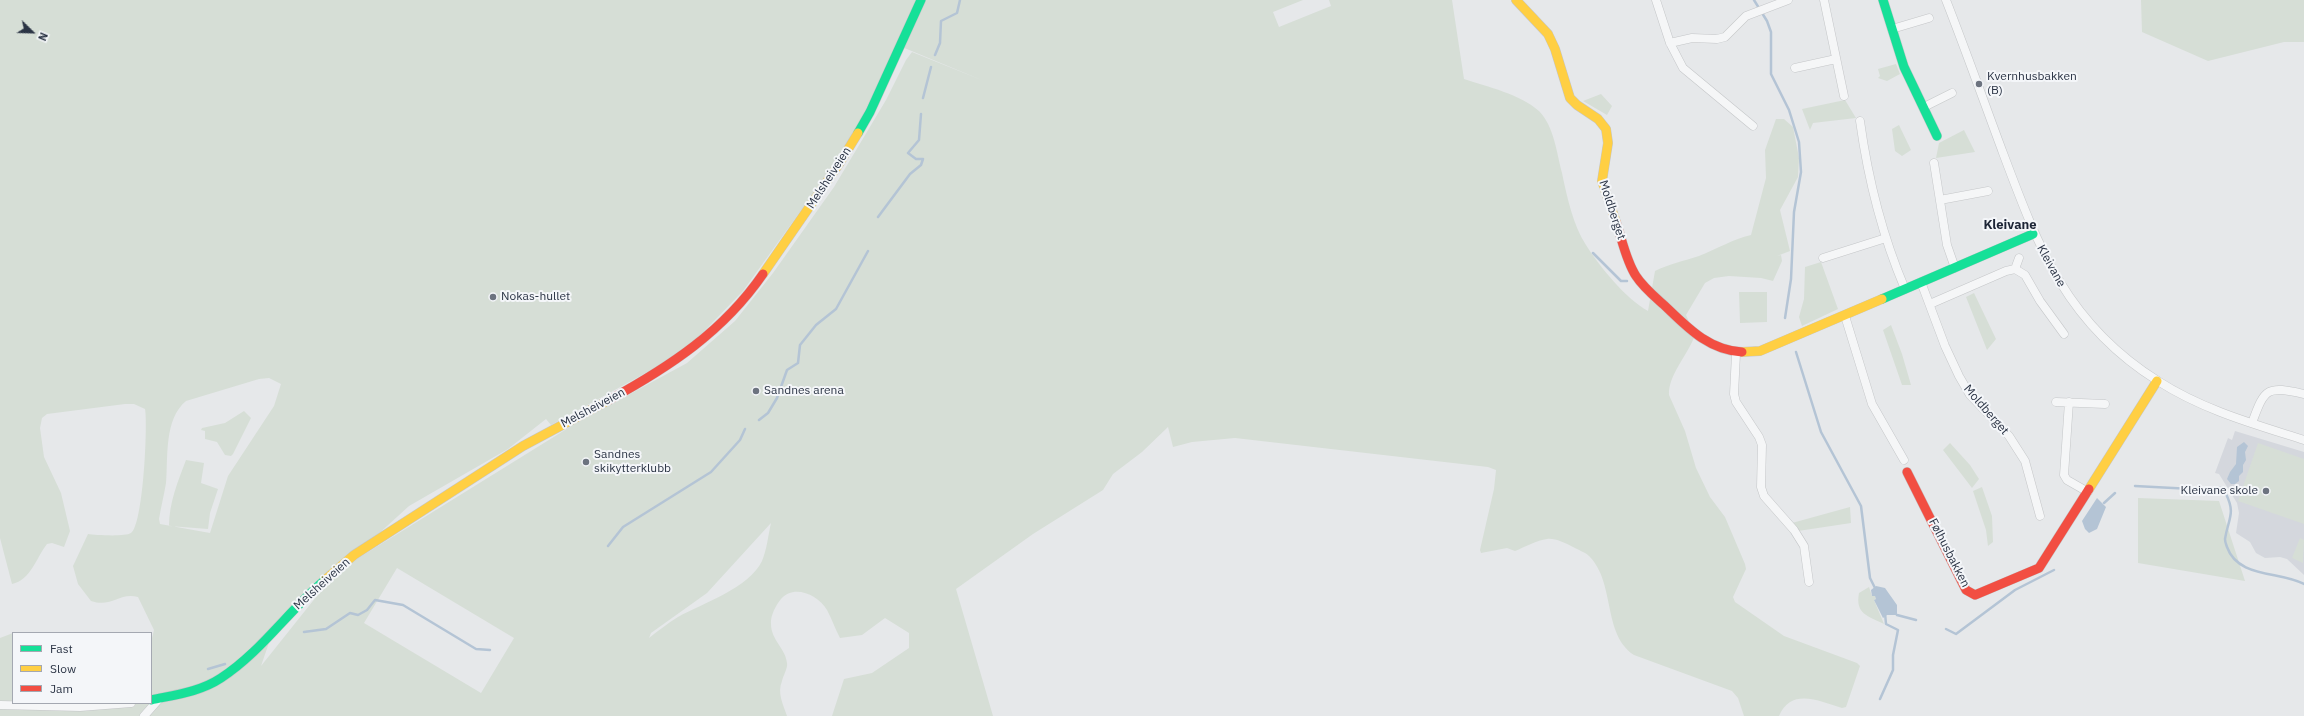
<!DOCTYPE html>
<meta charset="utf-8">
<style>
body{margin:0}
#map{position:relative;width:2304px;height:716px;overflow:hidden;background:#e6e8ea;font-family:"IBM Plex Sans",sans-serif}
canvas{display:block}
.legend{position:absolute;left:12px;top:632px;width:140px;height:72px;box-sizing:border-box;background:#f4f6f9;border:1px solid #a4a8b1;margin:0;padding:5px 7px;list-style:none;font-size:12px;color:#2b3445}
.legend li{display:flex;align-items:center;gap:8px;height:20px}
.legend b{width:20px;border:1px solid #a4a8b1}
.north{position:absolute;left:12px;top:12px;width:40px;height:40px;-webkit-text-stroke:3px #f4f6f9;paint-order:stroke;rotate:113deg;font-size:11px;font-weight:700;line-height:16px;text-align:center;color:#2b3445}
.north::after{content:'';display:block;margin:auto;width:14px;height:18px;background:#2b3445;clip-path:polygon(50% 0,100% 100%,50% 72%,0 100%)}
</style>
<div id="map">
<canvas width="2304" height="716"></canvas>
<ul class="legend">
<li><b style="height:5px;background:#16e098"></b>Fast</li>
<li><b style="height:5px;background:#ffcf43"></b>Slow</li>
<li><b style="height:5px;background:#f24e42"></b>Jam</li>
</ul>
<div class="north">N</div>
</div>
<script>
const c = document.querySelector('canvas').getContext('2d');
c.lineJoin = 'round';
function paint(path, color) {
  c.fillStyle = color;
  c.fill(path, 'evenodd');
}
function strokePath(path, color, width, dash) {
  c.strokeStyle = color;
  c.lineWidth = width;
  c.lineCap = dash ? 'butt' : 'round';
  c.setLineDash(dash || []);
  c.stroke(path);
}
function drawText(font, color, halo, rows, align = 'center') {
  c.font = font + ' "IBM Plex Sans",sans-serif';
  c.lineWidth = 4;
  c.setLineDash([]);
  c.textBaseline = 'middle';
  c.strokeStyle = halo;
  c.fillStyle = color;
  for (const [text, x, y, turn = 0] of rows) {
    c.save();
    c.translate(x, y);
    c.rotate((+turn || 0) * Math.PI / 180);
    c.textAlign = isNaN(turn) ? turn : align;
    if (halo) c.strokeText(text, 0, 0);
    c.fillText(text, 0, 0);
    c.restore();
  }
}
paint(new Path2D(`
 M2235 431 2304 452V575L2287 559 2280 557 2265 558 2256 553 2250 542 2236 533 2239 513 2237 503 2219 474 2215 473 2228 438 2232 440Z`), '#d4d7dd');
paint(new Path2D(`
 M0 0H1303L1273 12 1279 27 1331 6 1329 0H1452L1464 79C1488 87 1520 94 1539 111 1554 126 1557 154 1562 173 1567 197 1573 225 1586 245 1600 267 1626 299 1648 311L1655 271C1669 264 1684 261 1699 256 1717 249 1733 239 1751 235L1766 178 1765 150 1776 119H1784L1793 127 1799 158 1798 177 1780 210 1790 251 1777 256 1781 255 1782 261 1773 281 1761 278 1729 276 1714 278 1705 283 1686 315 1695 335C1688 355 1668 375 1669 395L1685 431 1696 468 1710 497 1725 517 1745 564 1746 569 1733 597 1735 602 1784 636 1857 663 1860 666 1846 707 1842 708C1820 701 1791 687 1779 716H1744L1738 698 1732 691 1634 655C1602 634 1616 583 1589 556 1585 552 1578 550 1573 547 1565 543 1555 538 1547 539 1537 540 1525 547 1515 551L1507 548 1481 553 1480 550 1494 489 1496 470 1488 467 1235 438 1192 442 1173 447 1168 427 1142 452 1113 474 1103 490 1033 534 956 589 993 716H832L844 679 872 673 909 648V633L885 618 862 635 840 638C835 629 832 619 827 610 818 595 794 584 781 599 776 605 770 616 771 624 771 640 786 649 787 663 788 668 783 676 782 681 777 693 783 704 787 716H0V638L13 633V703H151V642L154 630 138 597C119 592 112 608 91 601L78 584 73 566 88 534C95 535 125 537 131 533 143 526 148 426 145 409L134 404H125L47 414 42 418 40 428 44 457 61 493 70 531 64 547 52 543 47 544C36 558 31 580 12 584L0 538ZM902 47 984 81 912 52 906 60 886 100 834 187 773 273 735 321 687 363 573 425 336 572 261 666 274 628 297 601 342 559 375 537 409 506 508 449 546 419 551 425 684 352 743 291 848 145 892 57 898 48ZM269 378 281 384 274 406 228 476 210 533 160 524 159 519C161 507 164 495 166 483 168 457 164 419 186 401L259 379ZM771 523C768 536 767 549 762 561 749 588 703 603 678 617 668 623 658 631 649 638L651 633 707 593ZM397 568 514 638 481 693 364 623Z
 M2141 0H2304V42H2284L2208 61 2142 32Z
 M1896 64 1900 74 1887 81 1878 78 1880 76 1878 69Z
 M1601 94 1612 106 1607 115 1583 101Z
 M1845 100 1856 118 1813 123 1810 130 1802 109Z
 M1899 125 1911 150 1902 156 1895 151 1892 129Z
 M1964 130 1975 152 1936 158 1939 143Z
 M1821 262 1838 309 1802 326 1799 317 1804 299 1805 267Z
 M1739 292H1767V322L1740 323Z
 M1974 293 1996 339 1987 350 1966 297Z
 M1891 325 1902 354 1911 385H1902L1883 330Z
 M244 411 251 418 233 454 231 456 225 455 217 442 205 439V431L201 430 202 428 225 423Z
 M1950 443 1970 465 1979 479 1972 488 1943 450Z
 M2258 443 2304 459V524L2238 501Z
 M186 460 204 463 201 483 218 489 210 513 208 529 169 526C169 503 178 481 186 460Z
 M1982 487 1992 516 1993 542 1988 546 1986 530 1973 491Z
 M2138 498 2219 501 2245 581 2138 563Z
 M1850 507 1851 523 1798 531 1792 523Z
 M2300 538 2304 540 2303 563 2292 558Z
 M1869 587 1872 596 1875 595 1876 599 1874 600 1884 624C1868 616 1855 614 1859 593Z`), '#d6ded6');
paint(new Path2D(`
 M2244 442 2248 446 2245 452 2246 460 2243 465V472L2239 476V481L2235 484H2231L2227 479 2230 472 2236 464 2237 447Z
 M2097 498 2106 507 2097 529 2089 533 2085 529 2082 521Z
 M1876 586 1885 588 1897 605V615H1887L1883 618 1874 600 1876 599 1875 596H1872L1871 590Z`), '#b4c4d5');
strokePath(new Path2D(`
 M1754 0 1767 21 1771 32V74L1789 110 1799 142 1801 172 1794 212 1791 279 1785 318
 M935 55 940 43 941 21 957 13 960 0
 M923 98 931 67
 M878 217 910 174 921 165 923 159H916L908 153 919 140 921 114
 M1593 253 1621 281H1627
 M1796 352 1821 432 1861 506 1870 578 1876 590
 M759 420 768 413 777 398 787 370 798 363 800 345 816 325 836 309 868 251
 M2135 486 2211 490 2226 494C2236 514 2228 519 2225 539 2225 542 2226 544 2227 547 2238 578 2279 571 2304 584
 M2212 490 2215 488H2225
 M2104 503 2115 493
 M608 546 623 527 711 472 740 440 745 429
 M1897 615 1916 620
 M1946 629 1956 634 2015 590 2054 570
 M304 632 326 629 350 613 358 615 367 610 375 600 403 605 476 649 490 650
 M208 669 225 664
 M1880 699 1893 670V655L1898 630 1886 624 1885 613`), '#b4c4d5', 2.5);
const street = new Path2D(`
 M1656 0 1670 43 1683 68 1753 126
 M1824 0 1844 96
 M1946 0C1966 51 1984 102 2003 153 2039 249 2067 324 2158 381 2203 410 2254 424 2304 440
 M1892 29 1929 18
 M1670 43 1692 38 1717 39 1725 37 1746 16 1788 0
 M1795 68 1836 59
 M1924 107 1952 93
 M1860 121C1868 179 1882 235 1905 289
 M1934 163 1947 245 1955 268
 M1940 200 1988 191
 M1823 258 1886 238
 M2015 269 2019 258
 M1921 282 1945 346 1959 376 1970 395 2009 436 2025 461 2040 516
 M1930 304 2006 271 2015 269 2025 275 2040 301 2064 334
 M1845 316 1872 404 1904 460
 M1736 354 1734 394 1736 402 1759 437 1762 445 1761 487 1764 496 1794 530 1804 546 1809 582
 M2056 402 2105 404
 M2069 402 2064 475 2067 480 2088 492
 M2252 423C2265 387 2267 386 2304 394
 M0 705 80 707 131 703
 M144 716 159 699`);
const fast = new Path2D(`
 M1883 0 1904 67 1937 136
 M858 133 870 112 921 0
 M1882 299 2033 234
 M151 700C174 695 200 692 221 678 261 652 288 611 325 580`);
const slow = new Path2D(`
 M1516 0 1548 34 1555 49 1570 98 1577 105 1598 119 1606 129 1608 143 1602 181 1616 222
 M763 274 839 164 858 133
 M1742 352 1760 351 1882 299
 M2089 489 2157 381
 M325 580 354 555 523 446 609 400`);
const jam = new Path2D(`
 M1616 222C1622 239 1626 261 1636 276 1643 287 1654 296 1664 305 1687 327 1708 350 1742 352
 M609 400C669 367 723 332 763 274
 M1907 472 1966 590 1975 595 2039 568 2089 489`);
strokePath(street, '#c4c6c8', 9);
strokePath(fast, '#c4c6c8', 10);
strokePath(slow, '#c4c6c8', 10);
strokePath(jam, '#c4c6c8', 10);
strokePath(street, '#f5f6f7', 8);
strokePath(fast, '#16e098', 9);
strokePath(slow, '#ffcf43', 9);
strokePath(jam, '#f24e42', 9);
for (const [x, y, r, color] of [
 [1979,84,4,"#6c737f"],
 [493,297,4,"#6c737f"],
 [756,391,4,"#6c737f"],
 [586,462,4,"#6c737f"],
 [2266,491,4,"#6c737f"]
]) {
  const dot = new Path2D();
  dot.arc(x, y, r, 0, 2 * Math.PI);
  c.fillStyle = color;
  c.fill(dot);
  strokePath(dot, '#f4f6f9', 1.5);
}
drawText('12px', '#2b3445', '#f4f6f9', [
 ["Kvernhusbakken",1987,77],
 ["(B)",1987,91],
 ["Nokas-hullet",501,297],
 ["Sandnes arena",764,391],
 ["Sandnes",594,455],
 ["skikytterklubb",594,469],
 ["Kleivane skole",2258,491,"right"]
], 'left');
drawText('12px', '#2b3445', '#f4f6f9', [
 ["Melsheiveien",829,178,-57],
 ["Moldberget",1612,210,72],
 ["Kleivane",2051,266,61],
 ["Melsheiveien",593,408,-28],
 ["Moldberget",1986,410,49],
 ["Følhusbakken",1949,553,63],
 ["Melsheiveien",322,584,-42]
]);
drawText('bold 13px', '#1d2536', '#f4f6f9', [
 ["Kleivane",2010,225]
]);
</script>
